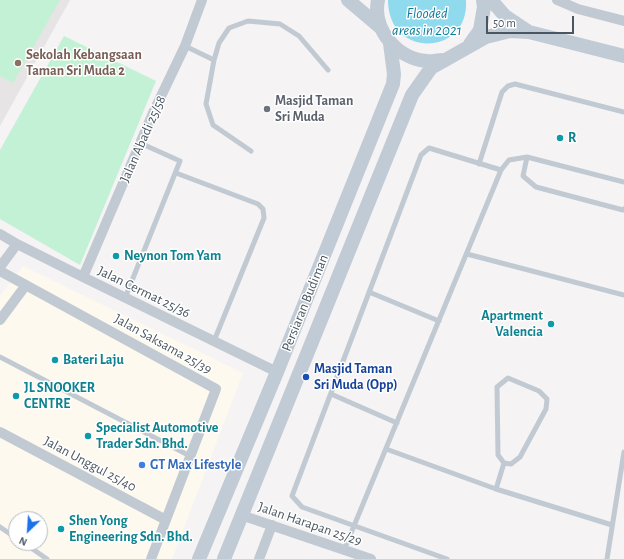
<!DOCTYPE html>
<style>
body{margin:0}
#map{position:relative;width:624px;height:559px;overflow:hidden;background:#f5f3f3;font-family:"Alegreya Sans",sans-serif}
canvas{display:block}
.north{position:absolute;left:8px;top:511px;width:40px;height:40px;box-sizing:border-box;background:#fff;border:1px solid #b7bbc0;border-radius:50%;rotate:205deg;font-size:11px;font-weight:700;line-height:16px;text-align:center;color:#4a5661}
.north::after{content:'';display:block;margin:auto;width:14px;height:18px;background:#1a73e8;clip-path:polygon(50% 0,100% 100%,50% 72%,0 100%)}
.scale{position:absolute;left:486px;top:16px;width:88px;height:18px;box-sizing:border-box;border:2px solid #4a5661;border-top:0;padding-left:5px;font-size:12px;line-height:14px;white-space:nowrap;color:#4a5661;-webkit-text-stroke:3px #fff;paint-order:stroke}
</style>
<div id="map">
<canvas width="624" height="559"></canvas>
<div class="north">N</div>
<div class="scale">50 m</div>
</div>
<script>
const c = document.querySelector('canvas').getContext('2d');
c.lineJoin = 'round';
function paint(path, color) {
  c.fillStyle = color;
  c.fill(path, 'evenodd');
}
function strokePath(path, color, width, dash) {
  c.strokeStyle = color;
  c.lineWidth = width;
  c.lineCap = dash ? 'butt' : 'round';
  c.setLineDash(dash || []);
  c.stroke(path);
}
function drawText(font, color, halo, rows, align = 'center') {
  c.font = font + ' "Alegreya Sans",sans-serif';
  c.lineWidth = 3;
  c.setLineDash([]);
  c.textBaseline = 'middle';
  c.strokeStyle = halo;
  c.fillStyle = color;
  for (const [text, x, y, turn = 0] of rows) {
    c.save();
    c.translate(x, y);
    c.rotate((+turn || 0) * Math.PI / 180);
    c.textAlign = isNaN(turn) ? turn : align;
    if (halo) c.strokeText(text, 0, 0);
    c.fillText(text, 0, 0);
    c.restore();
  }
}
paint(new Path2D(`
 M23 266 243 373 172 559H0V296ZM16 519H40V543H16Z`), '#fdf9ef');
paint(new Path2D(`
 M0 0H70L0 126Z`), '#e6e4e5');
paint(new Path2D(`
 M0 0H60L13 83 0 76Z
 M64 36 156 81 80 265 0 219V150Z`), '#c3f1d5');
paint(new Path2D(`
 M388 0H466C470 56 388 60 388 0Z`), '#90daee');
strokePath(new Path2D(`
 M185 46 214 60 206 104 213 125 251 151
 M214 60 219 43 229 28 248 21 280 24 299 36 328 70
 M527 157 523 176 536 187 623 210 624 209
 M479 164 502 92 508 86 515 84 624 112
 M176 173 258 204 263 209 264 218 214 341
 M467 254 624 295
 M369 292 439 321
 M125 298 180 161 140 143
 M0 357 190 456
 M508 378 539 391 547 399 546 409 520 457 511 464 504 463 498 455 497 387Z
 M331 394 397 423
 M386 449 496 489 612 525
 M496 489 504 463
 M0 527 16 538
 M24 543 47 559
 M344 550 501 170 509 160 527 157 624 182
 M447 559 302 507 292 496 421 155 429 148 501 170
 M607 559 624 452`), '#c1cad2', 5);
strokePath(new Path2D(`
 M557 0 578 9 624 21
 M0 234 17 244 83 277 277 372
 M0 267 17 244
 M0 271 216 389 151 559
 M83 277 153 113 185 46 202 0
 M0 320 26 285
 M0 432 166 520
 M241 515 371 559
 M259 559 272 525`), '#c1cad2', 10);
strokePath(new Path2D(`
 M348 0 381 28
 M378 0C372 29 397 59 427 61 432 62 437 60 442 60
 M491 0 505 16 529 32
 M470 44 480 30 484 7 483 0
 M199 559 277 372 393 84 394 74 390 43
 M224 559 412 95 431 68 486 37 510 31 529 32 624 56`), '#c1cbd6', 14);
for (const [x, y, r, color] of [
 [18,63,4,"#8d6e63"],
 [267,109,4,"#6b7280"],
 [560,138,4,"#0f9aa8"],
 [116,256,4,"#0f9aa8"],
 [551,324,4,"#0f9aa8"],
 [55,360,4,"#0f9aa8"],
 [306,377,4,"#1a4fb4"],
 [16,396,4,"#0f9aa8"],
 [88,436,4,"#0f9aa8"],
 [142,465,4,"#3f7fe0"],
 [61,529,4,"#0f9aa8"]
]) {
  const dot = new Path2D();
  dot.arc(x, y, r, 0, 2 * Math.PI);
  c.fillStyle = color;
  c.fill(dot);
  strokePath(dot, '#fff', 1.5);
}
drawText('bold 14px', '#785e54', '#fff', [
 ["Sekolah Kebangsaan",26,55],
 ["Taman Sri Muda 2",26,71]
], 'left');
drawText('bold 14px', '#5b616d', '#fff', [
 ["Masjid Taman",275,101],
 ["Sri Muda",275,117]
], 'left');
drawText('bold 14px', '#0d838f', '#fff', [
 ["R",568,138],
 ["Neynon Tom Yam",124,256],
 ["Apartment",543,316,"right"],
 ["Valencia",543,332,"right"],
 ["Bateri Laju",63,360],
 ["JL SNOOKER",24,388],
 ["CENTRE",24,404],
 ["Specialist Automotive",96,428],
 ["Trader Sdn. Bhd.",96,444],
 ["Shen Yong",69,521],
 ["Engineering Sdn. Bhd.",69,537]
], 'left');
drawText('14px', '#4a5661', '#fff', [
 ["Jalan Abadi 25/58",143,139,-66],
 ["Jalan Cermat 25/36",144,292,26],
 ["Persiaran Budiman",305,303,-68],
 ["Jalan Saksama 25/39",163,344,29],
 ["Jalan Unggul 25/40",90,464,28],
 ["Jalan Harapan 25/29",310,524,19]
]);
drawText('bold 14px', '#164399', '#fff', [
 ["Masjid Taman",314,369],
 ["Sri Muda (Opp)",314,385]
], 'left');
drawText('bold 14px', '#366cbe', '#fff', [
 ["GT Max Lifestyle",150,465]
], 'left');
drawText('italic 15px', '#0c7c9b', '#fff', [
 ["Flooded",427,13],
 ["areas in 2021",427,30]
]);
</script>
